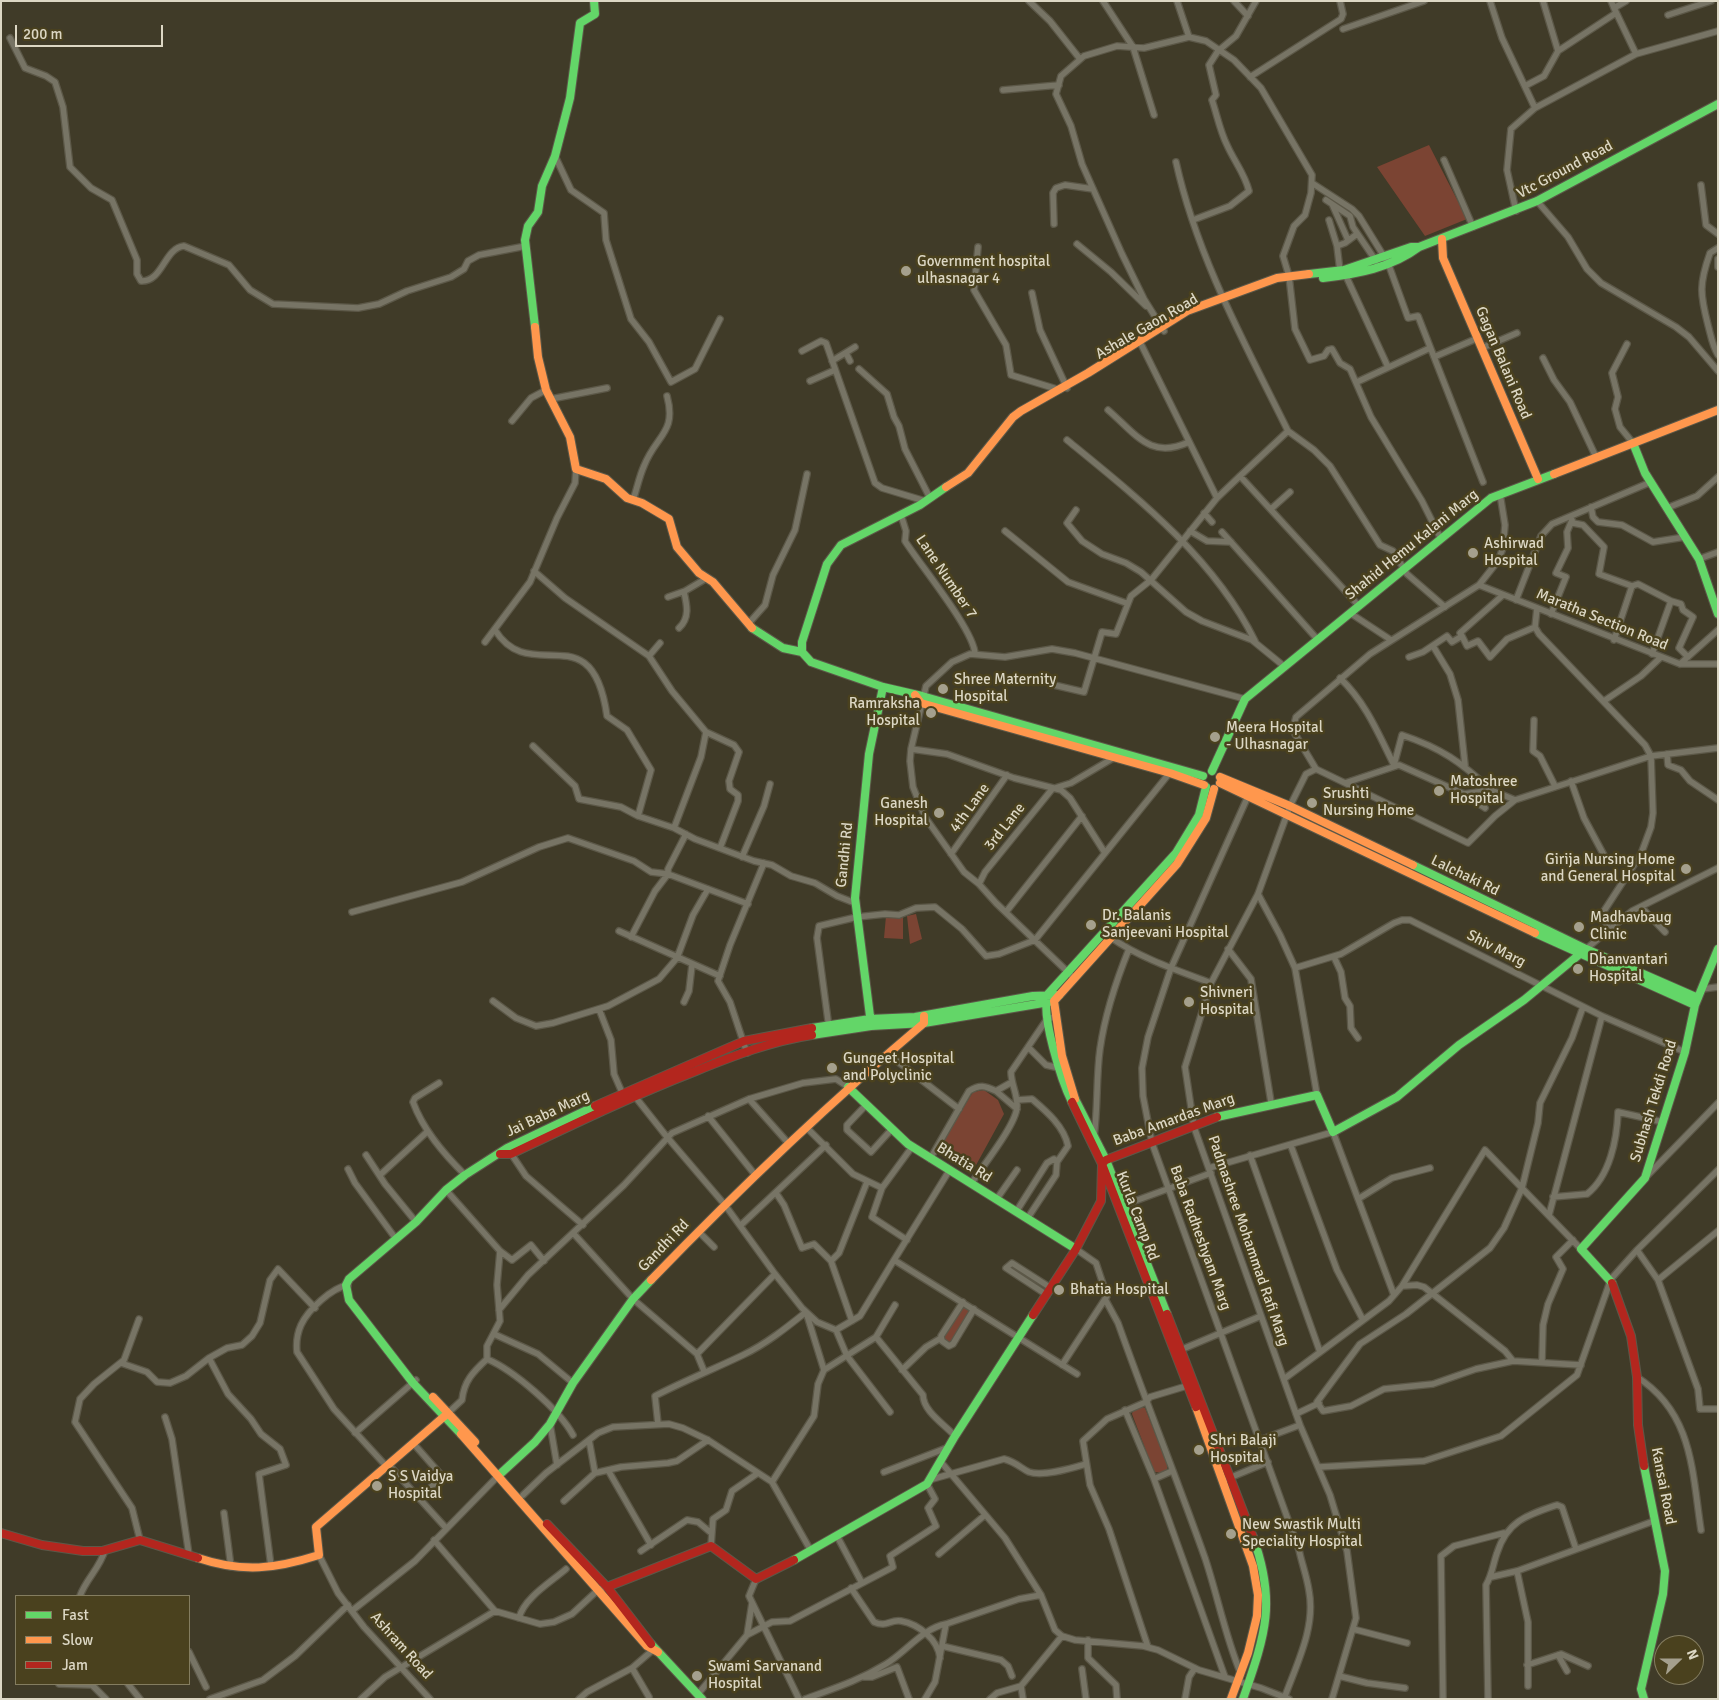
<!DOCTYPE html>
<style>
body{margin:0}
#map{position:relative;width:1719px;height:1700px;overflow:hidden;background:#403b28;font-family:Signika,sans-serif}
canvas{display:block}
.frame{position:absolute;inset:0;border:2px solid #dcd7c4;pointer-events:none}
.legend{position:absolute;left:15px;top:1595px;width:175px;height:90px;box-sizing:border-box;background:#4a411e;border:1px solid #847d60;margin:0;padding:6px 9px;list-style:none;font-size:15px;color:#dcd7c4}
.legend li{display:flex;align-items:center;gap:10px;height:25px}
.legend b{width:25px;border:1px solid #847d60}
.north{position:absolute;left:1654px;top:1635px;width:50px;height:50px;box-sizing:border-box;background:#4a411e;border:1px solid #847d60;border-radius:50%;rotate:68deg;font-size:14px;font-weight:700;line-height:20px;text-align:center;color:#dcd7c4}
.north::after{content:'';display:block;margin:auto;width:18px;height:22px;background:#a5a08d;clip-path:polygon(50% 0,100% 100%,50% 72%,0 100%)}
.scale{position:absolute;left:15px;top:25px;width:148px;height:22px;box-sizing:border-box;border:2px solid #dcd7c4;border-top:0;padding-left:6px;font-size:15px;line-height:18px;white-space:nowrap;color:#dcd7c4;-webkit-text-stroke:4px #4a411e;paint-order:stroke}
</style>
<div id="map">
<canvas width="1719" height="1700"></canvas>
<div class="frame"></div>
<ul class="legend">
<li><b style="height:6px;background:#63d668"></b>Fast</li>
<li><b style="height:6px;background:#ff974d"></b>Slow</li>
<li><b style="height:6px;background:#b3261e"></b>Jam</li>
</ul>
<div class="north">N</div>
<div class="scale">200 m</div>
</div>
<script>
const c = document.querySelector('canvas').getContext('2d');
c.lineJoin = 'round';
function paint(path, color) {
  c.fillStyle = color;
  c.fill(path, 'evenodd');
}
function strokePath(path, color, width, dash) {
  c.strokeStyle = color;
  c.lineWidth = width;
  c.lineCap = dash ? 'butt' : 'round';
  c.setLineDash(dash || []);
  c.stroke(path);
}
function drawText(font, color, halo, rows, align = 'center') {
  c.font = font + ' Signika,sans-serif';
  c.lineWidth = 5;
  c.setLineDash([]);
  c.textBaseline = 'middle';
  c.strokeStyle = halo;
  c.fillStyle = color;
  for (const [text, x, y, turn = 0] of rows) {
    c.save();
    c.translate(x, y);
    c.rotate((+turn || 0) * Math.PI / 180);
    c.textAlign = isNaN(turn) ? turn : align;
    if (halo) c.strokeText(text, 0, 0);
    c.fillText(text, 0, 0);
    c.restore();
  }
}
paint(new Path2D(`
 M1429 145 1467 219 1425 236 1377 167Z
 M916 914 922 939 910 944 907 916Z
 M886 916 903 917V939L884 938Z
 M984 1090 998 1100 1004 1114 975 1167 940 1146 973 1092Z
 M963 1307 970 1311 950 1343 945 1341 942 1334Z
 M1142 1407 1145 1408 1167 1463V1469L1163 1473 1155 1472 1153 1469 1132 1414 1133 1410Z`), '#7b4433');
const street = new Path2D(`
 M1029 1 1050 21 1080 59
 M1103 1 1133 47 1154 115
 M1177 1 1189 37
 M1234 1 1248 16
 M1490 1 1502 38 1535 108
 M1543 1 1558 51 1616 13
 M1611 1 1614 8 1626 1
 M1614 8 1636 54
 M1668 15 1711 1
 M1343 29 1424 1
 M1189 37 1206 41 1234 60 1261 88 1312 175 1311 193 1305 215 1294 226 1283 256 1289 276 1295 329 1310 360 1324 356 1328 350 1332 349 1340 363 1350 369 1371 417 1422 501 1441 539
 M10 38 25 68 46 76 55 82 63 107 70 167 91 188 112 200 137 260V274L141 281C163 282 164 248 184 246L229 265 250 290 273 304 358 308 379 304 407 291 451 277 464 269 468 261 479 255 526 246
 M1250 77 1341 19 1343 14 1340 1
 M1525 86 1544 76 1558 51
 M1003 90 1059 85
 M555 156 571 190 604 213 606 240 631 319 649 342 671 382 695 369 720 319
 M1444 160 1473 227
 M1176 162C1197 257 1245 344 1288 431L1240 476
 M1312 183 1352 209 1359 216 1388 263 1408 318 1418 316 1483 482
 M1701 185 1706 225 1718 234
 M1326 200 1350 216 1353 227 1376 261
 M1537 201 1568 237 1587 269 1601 283 1676 327 1689 337 1718 371
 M1332 204 1348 240
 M1516 211 1507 170 1511 129 1535 108 1636 54 1718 31
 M1193 220 1230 206 1249 191C1245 174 1234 161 1227 145 1220 131 1217 115 1212 100L1216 95 1209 65 1218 51 1236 36 1256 1
 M1329 220 1337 246
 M1054 224 1053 193 1056 188 1065 185 1093 189
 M1077 244 1111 272 1146 306
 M978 247 974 290 1006 345 1011 375 1060 390
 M1718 248 1710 253C1699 284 1700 294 1708 325 1711 336 1712 345 1718 355
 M1718 259V267
 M1340 271 1337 246 1345 243 1357 234
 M1346 276 1388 367
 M1032 293 1040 330 1067 388
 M1164 331 1144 299 1122 254 1082 164 1071 126 1056 94 1061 76 1084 56 1117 46 1144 48 1189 37
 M1139 340 1217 498 1240 476 1359 606
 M1627 344 1612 373 1618 397 1615 409 1620 427 1633 443
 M1482 348 1517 333
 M802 351 821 341 826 343 875 483 882 488 925 501
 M846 353 850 361
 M1434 357 1478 338
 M1543 358 1554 380 1570 402 1596 457
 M832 361 855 347
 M859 369 887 394 894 417 899 426 905 449 930 498
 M810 381 835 370
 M1357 382 1430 348
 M551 399 607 388
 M1108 410C1136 434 1150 460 1189 442
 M512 421 531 398 546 390
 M1288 431 1314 450 1330 466 1380 545 1393 551 1407 574 1445 607
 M1067 440C1138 498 1214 558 1255 641
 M633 500C637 489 639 477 644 466 656 435 677 433 667 396
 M1591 507 1593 517 1598 522 1622 525 1653 542 1685 537
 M1667 508 1697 496 1718 477
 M1271 509 1290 492
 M1076 510 1067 523 1082 541 1102 554 1126 563 1141 572 1186 612 1202 621 1252 640 1285 667
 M1204 513 1212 522
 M901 515 906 531 905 541C920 565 974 630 975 654
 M1573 523 1583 525 1604 547 1599 574 1632 586 1614 640
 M1005 531 1068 582 1126 603
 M1190 531 1207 541 1231 542
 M1222 532 1318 640
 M1699 559 1718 552
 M534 571 565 598 649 656 672 691 706 732 701 757 674 828
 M1479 585 1680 664H1718
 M1632 586 1638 584 1671 601 1652 654
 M668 597 685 591 707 578
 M1516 600 1541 536 1552 524 1651 482
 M1671 601 1681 604 1683 610 1693 617 1679 648 1688 657
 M1537 608 1535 627 1539 634 1645 745 1651 756 1653 813 1651 827 1641 854 1602 914 1609 930
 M1350 613 1391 640
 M1551 614 1566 577 1556 573 1568 548 1567 532 1572 520
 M749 623 765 605 773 575 795 530 807 474
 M679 628C690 618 687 605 684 592
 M495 630C531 688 592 611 607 716L627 730 651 770 638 816
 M1462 636 1467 646 1478 641 1490 657 1507 639 1535 627
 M485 642 530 582 557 518 575 483 576 469
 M1433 646 1450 674 1458 700 1465 765
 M649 656 660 643
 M1409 657 1423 652 1447 636 1452 642 1462 636 1460 633 1503 595
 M1680 664 1718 630
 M1340 678C1366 703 1378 733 1394 765
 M1054 685 1084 692 1102 632 1116 634 1131 596 1151 580 1217 498
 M1604 701 1641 676 1660 658
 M1534 720 1533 751 1540 756 1555 786
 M706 732 734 745 739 752 729 781 730 789 738 795V801L720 848
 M533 746 575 786 579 799 621 807 638 816 674 828 695 839 754 861 772 865 791 876 815 883 837 896 855 903
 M911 749 947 754 1014 778 1061 790 1070 798 1105 853
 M1667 754 1668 765 1681 770 1690 781 1718 800
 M1394 765 1402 735C1441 748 1461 762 1491 790
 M1316 769 1306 774 1290 806 1258 894 1211 983 1185 1067 1194 1127 1300 1425 1330 1495 1347 1551 1356 1618 1332 1699
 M1316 769 1345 783 1399 765 1464 794 1491 790 1515 800 1651 756 1718 748
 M1316 769 1295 734 1293 728 1296 717 1370 654 1479 585 1498 561 1503 548 1505 525 1500 494
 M1571 781 1584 818 1606 859
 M1345 783 1468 843 1495 816 1515 800
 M1055 788 1071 783 1115 757
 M1249 794 1171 968 1148 1037 1142 1068 1143 1096 1152 1143 1299 1550C1302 1564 1307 1577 1309 1591 1316 1628 1296 1665 1284 1699
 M1464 794 1485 808
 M951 854 1007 775
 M742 857 764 806 770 784
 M979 884 985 872 1053 788
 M1258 894 1280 935 1295 968 1317 1095
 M1641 907 1665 932
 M352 912 462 882 539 847 568 838 634 861 651 872 668 874 748 904
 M1006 912 1082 816
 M619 931 720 976
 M631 937 655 891 668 874V869L686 834
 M1110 937C1140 958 1176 970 1211 983
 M1228 949 1251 979 1271 1102
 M1586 949 1632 911 1718 868
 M1334 957 1341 972 1345 998 1350 1006 1351 1028 1358 1038
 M1295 968 1341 954 1394 923 1402 920H1410L1602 1016 1685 1052
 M1074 978 996 903 979 884 964 872 925 817 913 787 910 761 911 749 926 686 952 662 970 654 1005 657 1052 649 1075 653 1245 699
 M1702 989 1718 987
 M493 1001 516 1018 536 1026 553 1023 608 1006 659 979 677 958 693 915 708 889
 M684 1002 689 991 692 965
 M599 1009 611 1040 614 1074 624 1097
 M829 1028 817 938 819 926 857 917 885 914 899 915 916 908 935 907 962 929 986 956 999 954 1035 940 1172 770
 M1028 1047 1046 1065 1059 1068
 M747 1053 730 1002 718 981 730 945 764 863
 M888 1054 959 1109
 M439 1083 415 1098 413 1102C423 1130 444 1154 465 1175
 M996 1091 1017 1109
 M633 1094 667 1137 725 1205 775 1274 802 1308 817 1322 836 1330 860 1316 894 1260 1077 1374
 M749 1099 789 1144
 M1017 1100 1032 1099C1046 1111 1064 1126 1068 1146L1057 1162 1056 1175 1027 1219
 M866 1105 847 1125V1130L871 1152 891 1130
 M708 1116 756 1176
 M806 1127 853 1174 882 1188 872 1217 907 1240
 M1094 1137C1098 1108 1096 1078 1100 1049 1105 1014 1116 981 1129 949
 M1291 1146 1337 1270 1363 1320
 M510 1152 526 1176 583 1225
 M366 1155 385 1184 416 1222
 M1250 1155 1320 1352
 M930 1159 969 1091C980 1084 985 1086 996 1091L1012 1082
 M1209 1168 1333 1132 1394 1295
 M348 1169 355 1183 396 1239
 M380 1175 428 1131
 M1646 1177 1718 1103
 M971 1184C982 1167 1016 1125 1017 1107 1018 1095 1011 1084 1011 1072L1047 1019 1054 1017
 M882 1188 912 1147
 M446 1190 500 1251 497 1285 500 1321 487 1346V1359
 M776 1193 784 1205 802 1248 814 1244 831 1261 852 1321
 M1553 1197 1587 1194C1610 1176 1617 1139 1618 1112L1663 1122
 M1358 1199 1392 1178 1430 1168
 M996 1200 1017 1170
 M1124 1205 1211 1173
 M1016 1212 1047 1163 1054 1159 1057 1162
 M1549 1215 1602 1016
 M741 1225 826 1145
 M698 1231 714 1247
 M574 1234 633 1299 697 1354 704 1371
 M1637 1250 1658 1280 1698 1389 1700 1409H1718
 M500 1251 512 1260 531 1245 544 1261
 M894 1260 949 1171
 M831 1261 839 1253 867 1182
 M1658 1280 1718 1231
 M348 1285C331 1288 308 1310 301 1325 297 1334 296 1343 297 1352L334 1409 387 1467
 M1402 1286 1417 1285 1424 1287 1505 1351 1513 1361
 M1047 1295 1006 1268 1012 1263 1051 1288
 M1105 1299 1118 1323C1146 1402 1177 1479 1205 1558 1218 1597 1225 1636 1241 1674
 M963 1302 941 1336 942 1341 949 1346 953 1344 974 1309
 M499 1310 528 1275 624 1185 672 1133 749 1099 803 1083 836 1079 848 1087
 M139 1319 124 1360 94 1384 80 1399 75 1422 132 1508 140 1540
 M836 1330 847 1356 890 1412
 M494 1334 538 1354 573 1383
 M876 1337 923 1395C923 1411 944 1424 955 1436
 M1178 1351 1261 1316
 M697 1354 775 1274
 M209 1358 228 1394 251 1419 261 1434 280 1449 286 1465 259 1474 271 1566
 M487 1359C513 1370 559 1409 573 1435
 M1542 1361 1543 1325 1548 1304 1563 1269 1556 1257 1573 1240
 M121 1363 147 1372 157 1382 170 1383 186 1376 209 1358 227 1348 242 1345 252 1336 260 1323 270 1280 278 1269 315 1308
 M1062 1365 1107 1296 1096 1263 1076 1249
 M1581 1365 1513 1361 1476 1369 1433 1384 1384 1389 1351 1406 1323 1411 1317 1402 1360 1344 1406 1314 1490 1248 1504 1228 1522 1188 1538 1123 1540 1103 1572 1038 1583 1007
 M902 1370 926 1347 941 1338
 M1637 1377C1693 1413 1692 1471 1701 1530
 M1284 1379 1389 1301 1402 1286 1485 1150 1581 1249
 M1125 1410 1154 1479 1225 1677
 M448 1413 462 1400C464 1381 473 1372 487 1359
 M1296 1414 1319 1403
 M165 1417 172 1439 189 1555
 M550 1424 557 1465
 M658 1424 655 1396C684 1381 714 1369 743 1355 766 1344 786 1328 806 1312L824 1370
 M355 1433 416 1380
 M1260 1440 1300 1425
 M413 1443 442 1476 419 1499
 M941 1462 1005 1538 1041 1595
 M389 1465 446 1528
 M1319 1467 1424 1461 1501 1436 1577 1375 1611 1279 1637 1250 1718 1170
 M608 1470 651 1545
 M884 1472 949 1447
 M595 1473 621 1467 668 1463 677 1461 708 1440
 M1154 1479 1172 1471
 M929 1480 1004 1459C1016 1462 1022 1469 1029 1472 1043 1477 1072 1468 1086 1464
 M1222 1481 1268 1462
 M772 1482 814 1416 818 1384 824 1370 876 1337 895 1305
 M523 1495 546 1473 598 1433 613 1427 669 1424 683 1428 708 1440 772 1482 811 1551
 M564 1501 595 1473 589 1440
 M224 1513 231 1567
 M837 1536 862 1583
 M434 1540 495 1611 540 1624 554 1622 572 1614 599 1589 607 1587
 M711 1546 713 1519 726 1510 732 1491 758 1473
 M641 1551 687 1520 698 1522 710 1532
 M939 1554 985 1515
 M319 1555 338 1593 364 1627 430 1699
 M1517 1571 1528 1622V1686
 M1491 1577 1517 1571 1654 1521
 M756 1579 749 1596 799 1699
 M851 1588 874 1622C887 1628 890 1619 901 1621 918 1624 938 1639 940 1658
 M80 1596C86 1579 100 1568 105 1550
 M353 1610 415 1561 499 1475
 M519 1618C524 1598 551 1582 566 1569
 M1353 1629 1407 1643
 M747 1635 752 1603
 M1088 1640V1658L1116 1685 1117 1699
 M942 1646 1001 1660 1008 1666 1012 1676
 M1148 1647 1109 1529 1090 1485 1083 1441 1107 1419 1146 1402 1150 1397 1190 1385
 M189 1652 206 1687
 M1558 1655 1567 1671
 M1527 1665 1561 1654 1588 1666
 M632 1668 649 1697
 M1082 1669 1086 1699
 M1339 1676 1367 1683 1405 1688
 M864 1677H872L897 1667 909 1699
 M59 1684 92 1685 106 1699
 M128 1684 140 1699
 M698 1694 747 1635 772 1622 790 1621 893 1567 890 1556 936 1526 928 1508 935 1499 927 1484
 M210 1699 263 1680 295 1656 348 1605
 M361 1699 385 1677 495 1611
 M579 1699 587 1692 632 1668 654 1649
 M805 1699C835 1688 858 1681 886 1664 906 1652 923 1628 946 1624
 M925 1699 935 1682 946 1624 1019 1599 1041 1595 1055 1630 1062 1636 1075 1640 1143 1646 1158 1650 1199 1670 1261 1688 1289 1699
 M990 1699 997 1693 1021 1686
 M1023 1699 1021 1686 1062 1636
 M1185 1699 1189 1677 1195 1668
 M1443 1699 1441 1556 1454 1546 1504 1533
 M1488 1699 1486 1585C1492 1575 1493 1564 1497 1553 1507 1521 1527 1515 1557 1505L1562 1507 1576 1549`);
const fast = new Path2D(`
 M1309 274 1344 270 1411 247H1419L1537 201 1718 104
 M1323 278C1357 274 1391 268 1419 247
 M535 327 525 240 528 226 538 212 542 186 555 156 570 98 580 23 595 14 594 1
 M1633 443 1645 473 1699 559 1718 614
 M752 628 783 648 802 652 811 662 883 687 922 696 1203 776
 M802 652V642L827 564 841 545 920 505 946 487
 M1212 771 1245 699 1491 498 1554 474
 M1413 865 1586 949 1698 998
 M1535 933 1695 1005
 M871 1024 855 898 869 754 883 687
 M812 1028 870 1019 915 1017 1033 996 1059 995
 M812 1035 871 1026 924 1023 1049 1002
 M848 1087 908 1144 1076 1249
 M1075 1099 1106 1160 1167 1314
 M1072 1102C1062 1082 1040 1014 1048 994L1176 853 1199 815 1206 787
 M1217 1117 1317 1095 1333 1132 1397 1097 1459 1045 1524 1000 1586 949
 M1612 1283 1581 1249 1645 1178 1685 1052 1695 1005 1718 949
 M461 1434 413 1383 349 1300 346 1285 349 1279 416 1222 446 1190 465 1175 507 1148 595 1106
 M499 1475 535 1442 550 1424 573 1383 633 1299 651 1280
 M794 1560 927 1484 955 1436 1033 1315
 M651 1644 702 1699
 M1243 1699C1265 1635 1277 1603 1253 1537
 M1644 1699 1641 1689 1663 1594 1665 1571 1644 1466`);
const slow = new Path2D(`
 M1442 239 1443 258 1538 479
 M535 327 538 357 546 390 570 437 576 469 606 479 627 498 642 503 669 519 677 547 699 573 713 582 752 628
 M1554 474 1718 410
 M946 487 968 473 1013 417 1021 411 1088 373 1187 311 1277 278 1309 274
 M915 695 921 703 1170 773 1204 785
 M1220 777 1290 806 1413 865
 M1220 783 1535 933
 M1075 1099 1062 1056 1054 1001 1177 864 1206 818 1214 789
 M651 1280C738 1190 828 1104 924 1023V1016
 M433 1397 475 1442
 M1196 1407 1253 1566 1258 1595 1257 1616 1248 1653 1231 1699
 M461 1434 647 1646 658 1652
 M198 1558C243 1573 275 1569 319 1555L316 1527 447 1414`);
const jam = new Path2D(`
 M1072 1102 1102 1164 1196 1407
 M595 1106 744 1041 812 1028
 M500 1154H511C572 1125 632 1096 696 1071 733 1056 772 1041 812 1035
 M1612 1283 1631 1336 1637 1377 1638 1425 1644 1466
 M1167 1314 1253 1537
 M1033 1315 1076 1249 1101 1201 1102 1164 1106 1160 1217 1117
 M547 1524 607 1587 651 1644
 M1 1533 42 1545 83 1551H102L140 1540 198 1558
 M607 1587 711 1546 756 1579 794 1560`);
strokePath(street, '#5c5848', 8);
strokePath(fast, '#5c5848', 10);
strokePath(slow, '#5c5848', 10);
strokePath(jam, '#5c5848', 10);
strokePath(street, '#777465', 5.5);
strokePath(fast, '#63d668', 8);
strokePath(slow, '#ff974d', 8);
strokePath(jam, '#b3261e', 8);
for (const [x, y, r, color] of [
 [906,271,6,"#a5a08d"],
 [1473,553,6,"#a5a08d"],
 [943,689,6,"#a5a08d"],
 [931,713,6,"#a5a08d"],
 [1215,737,6,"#a5a08d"],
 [1439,791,6,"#a5a08d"],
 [1312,803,6,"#a5a08d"],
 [939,813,6,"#a5a08d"],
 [1686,869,6,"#a5a08d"],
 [1091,925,6,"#a5a08d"],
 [1579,927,6,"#a5a08d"],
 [1578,969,6,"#a5a08d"],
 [1189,1002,6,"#a5a08d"],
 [832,1068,6,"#a5a08d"],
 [1059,1290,6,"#a5a08d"],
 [1199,1450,6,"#a5a08d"],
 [377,1486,6,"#a5a08d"],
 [1231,1534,6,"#a5a08d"],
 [697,1676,6,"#a5a08d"]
]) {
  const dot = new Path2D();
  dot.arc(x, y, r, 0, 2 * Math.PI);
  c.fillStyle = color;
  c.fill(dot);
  strokePath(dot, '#4a411e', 2);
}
drawText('15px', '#dcd7c4', '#4a411e', [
 ["Vtc Ground Road",1565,170,-28],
 ["Ashale Gaon Road",1147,327,-30],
 ["Gagan Balani Road",1503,363,67],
 ["Shahid Hemu Kalani Marg",1412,545,-39],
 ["Lane Number 7",946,577,56],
 ["Maratha Section Road",1602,620,22],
 ["4th Lane",970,808,-54],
 ["3rd Lane",1005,827,-52],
 ["Gandhi Rd",845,855,-84],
 ["Lalchaki Rd",1465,876,26],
 ["Shiv Marg",1496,949,27],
 ["Subhash Tekdi Road",1654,1101,-73],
 ["Jai Baba Marg",548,1114,-25],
 ["Baba Amardas Marg",1174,1120,-20],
 ["Bhatia Rd",964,1163,32],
 ["Kurla Camp Rd",1137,1216,69],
 ["Baba Radheshyam Marg",1200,1238,70],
 ["Padmashree Mohammad Rafi Marg",1248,1241,71],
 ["Gandhi Rd",664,1246,-46],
 ["Kansai Road",1663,1486,79],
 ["Ashram Road",401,1646,48]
]);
drawText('15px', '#dcd7c4', '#4a411e', [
 ["Government hospital",917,262],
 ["ulhasnagar 4",917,279],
 ["Ashirwad",1484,544],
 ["Hospital",1484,561],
 ["Shree Maternity",954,680],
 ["Hospital",954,697],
 ["Ramraksha",920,704,"right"],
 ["Hospital",920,721,"right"],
 ["Meera Hospital",1226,728],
 ["- Ulhasnagar",1226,745],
 ["Matoshree",1450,782],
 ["Hospital",1450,799],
 ["Srushti",1323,794],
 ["Nursing Home",1323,811],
 ["Ganesh",928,804,"right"],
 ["Hospital",928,821,"right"],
 ["Girija Nursing Home",1675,860,"right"],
 ["and General Hospital",1675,877,"right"],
 ["Dr. Balanis",1102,916],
 ["Sanjeevani Hospital",1102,933],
 ["Madhavbaug",1590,918],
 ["Clinic",1590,935],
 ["Dhanvantari",1589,960],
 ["Hospital",1589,977],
 ["Shivneri",1200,993],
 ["Hospital",1200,1010],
 ["Gungeet Hospital",843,1059],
 ["and Polyclinic",843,1076],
 ["Bhatia Hospital",1070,1290],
 ["Shri Balaji",1210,1441],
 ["Hospital",1210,1458],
 ["S S Vaidya",388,1477],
 ["Hospital",388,1494],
 ["New Swastik Multi",1242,1525],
 ["Speciality Hospital",1242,1542],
 ["Swami Sarvanand",708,1667],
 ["Hospital",708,1684]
], 'left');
</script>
